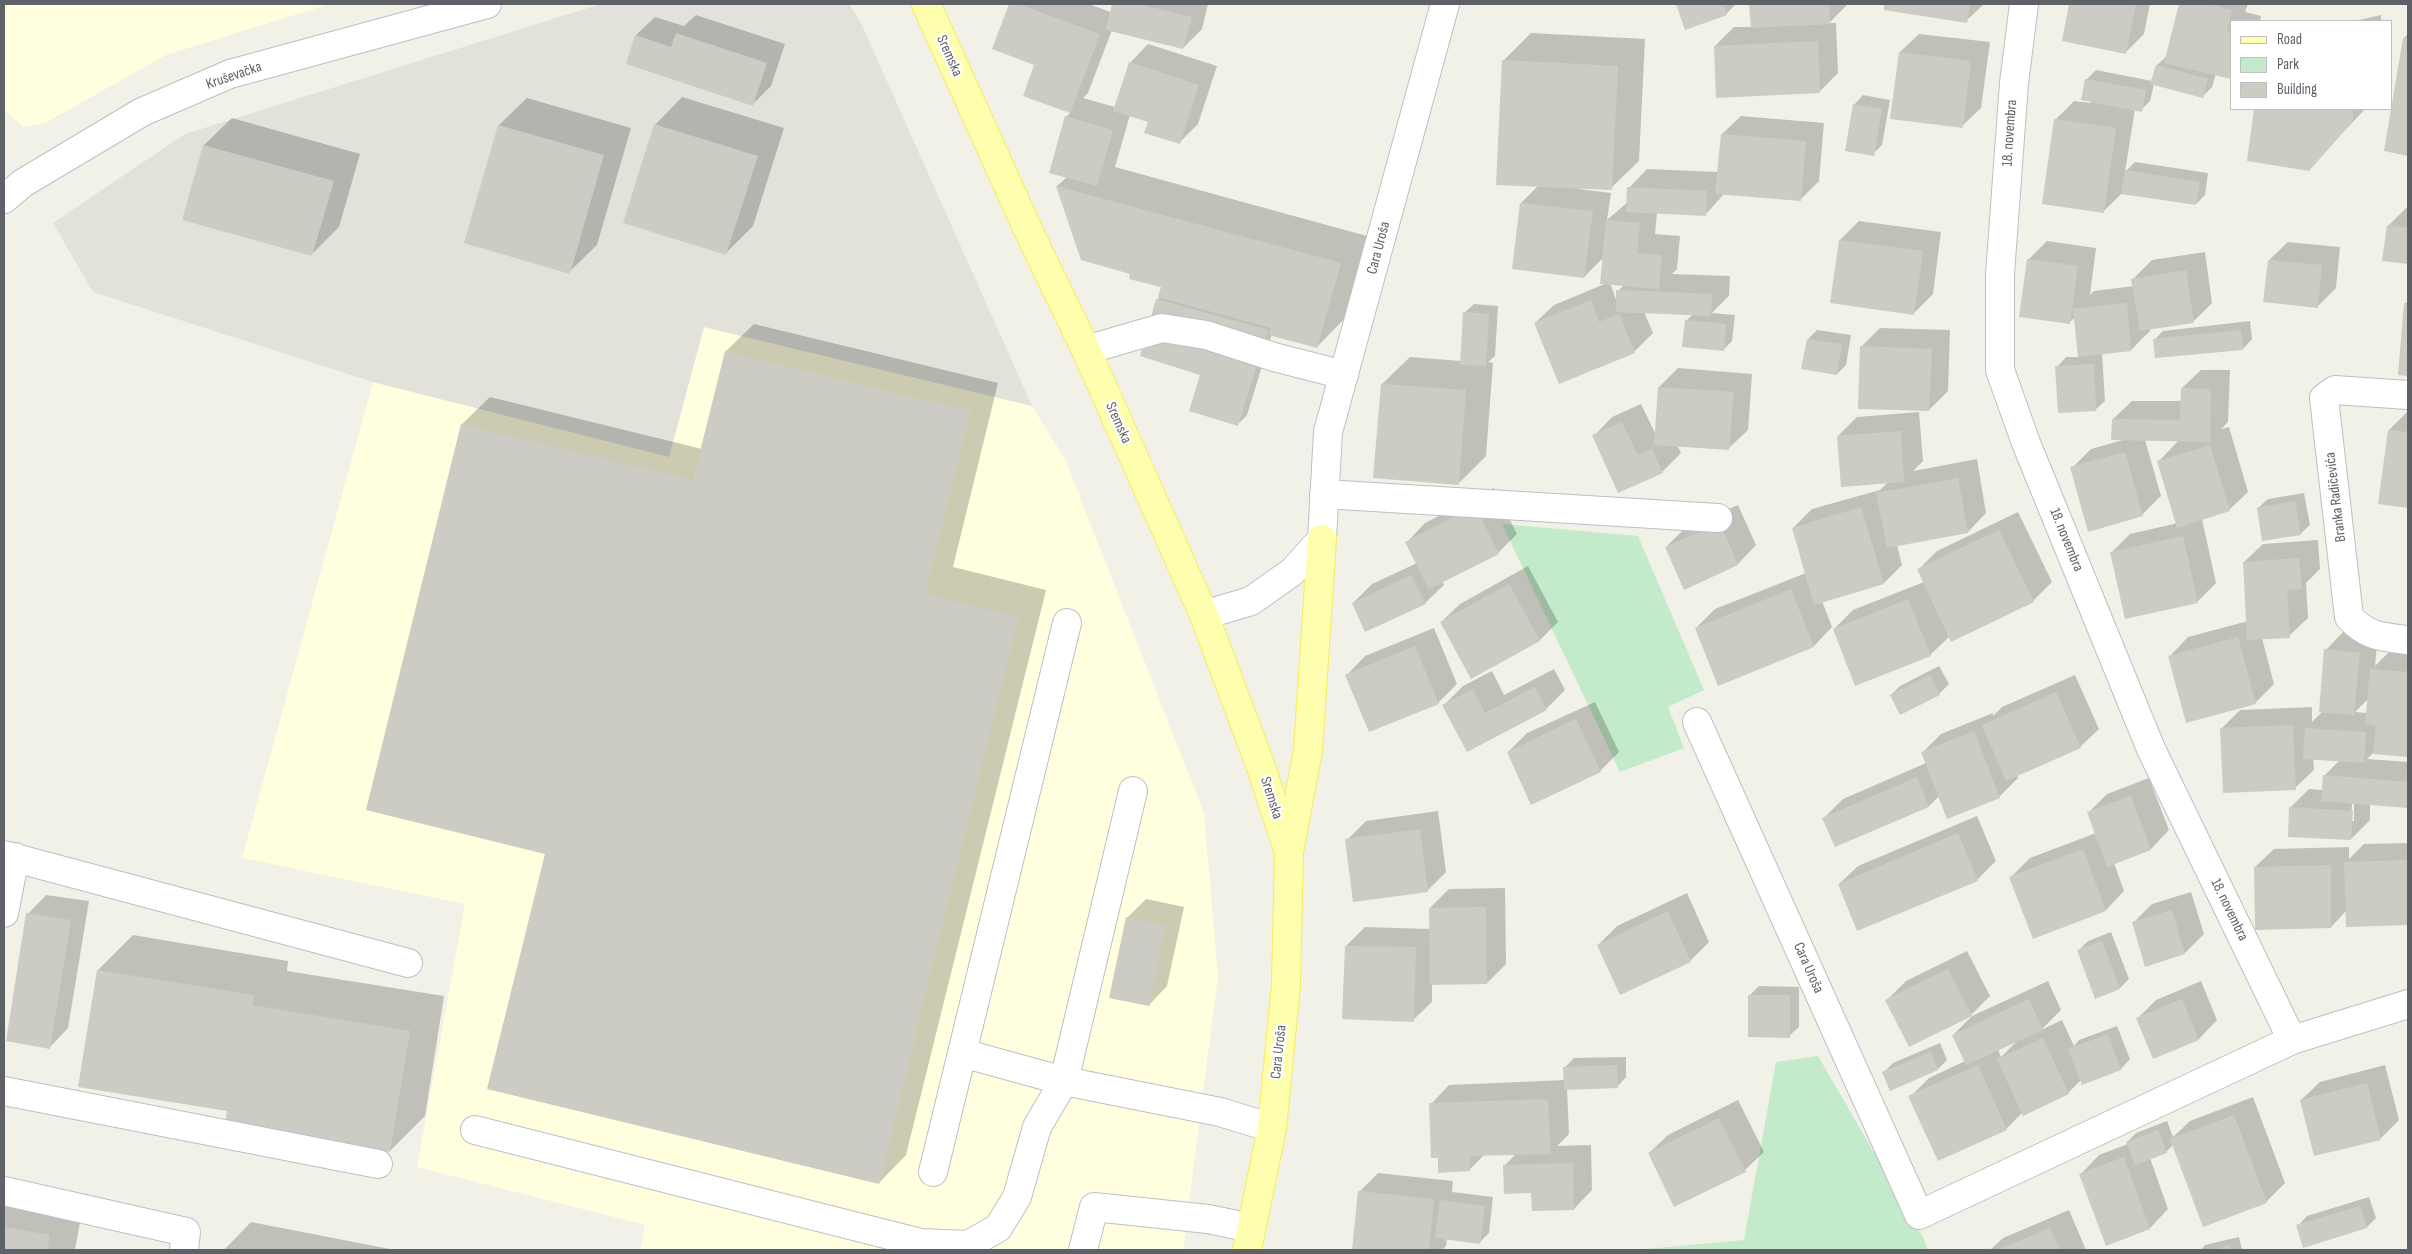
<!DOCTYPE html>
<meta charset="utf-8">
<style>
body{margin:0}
#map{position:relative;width:2412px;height:1254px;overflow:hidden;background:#f1f1e7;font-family:"Sofia Sans Condensed",sans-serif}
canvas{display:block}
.frame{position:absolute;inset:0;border:5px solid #5e6168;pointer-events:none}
.legend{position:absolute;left:2230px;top:20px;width:162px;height:90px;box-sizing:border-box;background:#fff;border:1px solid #bfc0c3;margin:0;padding:6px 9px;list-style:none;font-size:15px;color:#5e6168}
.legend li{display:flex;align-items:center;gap:10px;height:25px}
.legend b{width:25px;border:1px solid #bfc0c3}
</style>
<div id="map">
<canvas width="2412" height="1254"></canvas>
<div class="frame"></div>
<ul class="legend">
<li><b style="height:6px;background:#fdffae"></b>Road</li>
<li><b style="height:14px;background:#c3eaca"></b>Park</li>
<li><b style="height:14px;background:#cccbc4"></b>Building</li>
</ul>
</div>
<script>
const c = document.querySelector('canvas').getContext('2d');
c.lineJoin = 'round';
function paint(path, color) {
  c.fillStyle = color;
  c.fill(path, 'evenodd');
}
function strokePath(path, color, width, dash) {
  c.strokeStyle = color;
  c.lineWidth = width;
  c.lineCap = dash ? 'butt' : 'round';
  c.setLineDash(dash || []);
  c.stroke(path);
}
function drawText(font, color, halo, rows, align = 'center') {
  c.font = font + ' "Sofia Sans Condensed",sans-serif';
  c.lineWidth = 4.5;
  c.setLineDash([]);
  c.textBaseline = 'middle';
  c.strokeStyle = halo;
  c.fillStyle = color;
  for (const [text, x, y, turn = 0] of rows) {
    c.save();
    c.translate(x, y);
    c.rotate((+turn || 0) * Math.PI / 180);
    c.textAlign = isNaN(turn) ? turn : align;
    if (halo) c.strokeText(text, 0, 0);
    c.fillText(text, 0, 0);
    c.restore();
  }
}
paint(new Path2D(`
 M4 4H330L166 55 45 123 24 127 4 110Z
 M704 327 1032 406 1065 459 1204 813 1218 976 1183 1250H640L645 1225 417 1167 465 904 242 858 373 382 669 457Z`), '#fffede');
paint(new Path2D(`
 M601 4H849L861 23 1032 406 704 327 669 457 373 382 93 292 53 223 185 134Z`), '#e2e2db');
paint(new Path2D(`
 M1502 524 1638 536 1704 690 1668 707 1684 748 1620 772Z
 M1818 1056 1923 1237 1928 1250H1636L1744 1240 1776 1062Z`), '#c3eaca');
paint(new Path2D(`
 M1010 4H1088L1111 12 1113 4H1208L1202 29 1183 48 1112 30 1088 93 1083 98 1115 107 1130 63 1148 44 1217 66 1198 124 1179 143 1149 121 1130 115 1115 167 1367 236 1344 319 1317 347 1272 334 1247 415 1237 425 1202 374 1142 355 1162 286 1132 273 1082 259 1057 186 1067 177 1066 117 1071 112 1024 95 1036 64 994 48Z
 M1677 4H1736L1726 14 1686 28Z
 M1751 4H1848L1829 23H1836L1838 73 1820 91 1715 46 1734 27H1752Z
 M1886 4H1984L1966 21 1885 9Z
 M2070 4H2150L2144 34 2125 53 2063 40Z
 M2180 4H2248L2245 12 2261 16 2260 21H2231V78L2216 74 2212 87 2202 97 2154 84 2150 101 2141 110 2135 109 2125 172 2135 162 2208 173 2205 195 2196 204 2122 193 2104 211 2056 119 2074 101 2091 103 2086 80 2096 70 2152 81 2157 65 2167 56Z
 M696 15 785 44 771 86 752 105 636 35 655 17 684 26Z
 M2381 15V21H2355Z
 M1531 33 1645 39 1639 161 1611 188 1579 187V189L1611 193 1607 220 1628 202 1629 188 1647 169 1718 172 1722 134 1741 116 1824 123 1819 181 1800 200 1724 194 1705 215 1657 213 1655 234 1680 236 1677 269 1672 274 1730 276 1729 296 1712 313 1735 315 1732 341 1723 350 1687 320 1693 314 1644 312 1653 333 1634 352 1535 323 1554 305 1607 283 1604 257 1584 277 1521 203 1539 185 1503 61ZM1610 283 1624 285 1618 291 1617 302Z
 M1919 34 1990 42 1981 108 1962 126 1900 52Z
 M2408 34V154L2385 150 2404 38Z
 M1863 95 1890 100 1882 145 1873 154 1854 105Z
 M682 97 784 128 753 226 726 253 655 125Z
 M527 98 631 128 597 245 569 272 465 242 499 125Z
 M2255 109H2365L2309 169 2249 160Z
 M232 118 360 154 339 227 312 254 184 219 204 145Z
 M2407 207 2408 263 2384 260 2389 225Z
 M1859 221 1941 232 1933 294 1914 313 1840 240Z
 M2047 241 2096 248 2090 295 2094 291 2134 286 2133 279 2152 260 2205 252 2212 303 2194 321 2149 329 2150 331 2131 350 2102 353 2105 401 2095 410 2057 367 2066 357H2079L2075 317 2070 322 2028 260Z
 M2288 242 2340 247 2336 288 2317 307 2269 260Z
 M2408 301V375L2399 374 2405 304Z
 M1474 304 1498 306 1495 356 1488 362 1493 363 1486 456 1458 484 1382 384 1410 357 1461 361 1464 313Z
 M2250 321 2252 339 2243 349 2154 340 2163 331Z
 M754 324 998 383 953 567 1046 590 906 1155 879 1183 546 853 367 809 462 424 490 397 702 449 726 351Z
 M1880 328 1950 330 1948 391 1929 410 1861 347Z
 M1817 330 1851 335 1846 365 1837 374 1808 339Z
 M1678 368 1752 374 1748 430 1729 448 1677 445 1681 453 1662 472 1594 436 1612 417 1641 404 1656 435 1659 387Z
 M2201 370H2230L2228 422 2221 429 2229 427 2248 492 2229 510 2202 519 2216 583 2197 602 2112 552 2130 534 2178 523 2159 461 2179 440H2145L2161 496 2142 515 2072 468 2091 449 2123 440 2113 419 2132 401H2182V388Z
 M2408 411V507L2380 503 2389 430Z
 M1919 412 1923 461 1913 471 1977 459 1986 513 1968 532 1897 545 1902 565 1884 583 1822 601 1832 627 1814 646 1719 685 1696 628 1715 609 1806 573 1793 528 1812 509 1880 490 1889 481 1838 436 1857 417Z
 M1494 488 1517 534 1498 553 1442 581 1444 585 1425 603H1353L1372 584 1417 563 1407 542 1425 523Z
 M2304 493 2310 525 2300 534 2258 508 2268 499Z
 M1738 505 1756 545 1738 564 1666 547 1685 528Z
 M2018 512 2052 582 2033 601 1950 636 1930 655 1834 629 1853 610 1924 582 1918 570 1937 551Z
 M2318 540 2320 569 2306 583 2308 618 2289 636 2262 638 2274 684 2255 703 2170 656 2188 637 2248 621 2244 562 2263 544Z
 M1528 566 1558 622 1540 640 1441 622 1460 604Z
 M1434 628 1457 684 1438 703 1347 675 1365 656Z
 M2344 631 2378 634 2375 666 2390 651 2408 652V756L2374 753 2375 751 2367 759 2408 762V807L2370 804V820L2351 839 2290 808 2309 789 2323 790 2324 776 2340 760 2313 758 2314 770 2295 788 2221 729 2240 710 2312 707V722L2323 711 2326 650ZM2368 699 2367 713 2355 712ZM2352 804H2354V821H2351Z
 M1939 666 1949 684 1939 694 1900 713 1891 695 1900 686Z
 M1554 669 1565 690 1546 709 1467 750 1444 705 1463 686 1492 671 1504 695Z
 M2075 675 2099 729 2080 747 2017 775 2018 778 1999 797 1939 796 1929 806 1824 818 1843 799 1926 763 1922 753 1941 734 1993 713V716L2002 707Z
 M1595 702 1619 752 1600 771 1508 752 1527 733Z
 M2149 778 2169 830 2151 849 2114 863 2124 891 2106 910 2034 937 2011 877 2030 858 2096 833 2088 813 2107 794Z
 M1438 811 1446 872 1427 891 1347 840 1366 821Z
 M1977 816 1996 861 1977 880 1839 884 1858 866Z
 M2408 843V924L2347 925 2346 911 2331 927 2255 867 2274 849 2349 847V859L2364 844Z
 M1505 888 1506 964 1487 983 1432 984V1002L1413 1020 1346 946 1365 927 1431 929 1430 908 1449 889Z
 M2191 892 2204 934 2185 953 2133 923 2152 904Z
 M1687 893 1709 942 1690 961 1620 994 1598 945 1617 926Z
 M46 895 89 901 68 1028 50 1047 28 914Z
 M1146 899 1184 907 1167 986 1149 1005 1127 918Z
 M2111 932 2129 979 2120 988 2078 951 2088 941Z
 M133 935 288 961 287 971 444 996 425 1116 390 1151 229 1110 98 970Z
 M1967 951 1990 996 1971 1015 1887 1000 1906 981Z
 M2048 981 2061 1010 2041 1030 2062 1020 2074 1046 2079 1040 2117 1026 2130 1059 2121 1069 2083 1083 2081 1080 2068 1093 2022 1113 2006 1129 1938 1160 1910 1097 1929 1078 1965 1061 1953 1035 1972 1016ZM2017 1041 2001 1057 1998 1049Z
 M2201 981 2217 1020 2199 1039 2154 1058 2138 1018 2156 1000Z
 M1759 986 1799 987V1027L1789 1036 1750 995Z
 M1940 1043 1947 1060 1938 1069 1891 1089 1884 1072 1893 1063Z
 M1626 1057V1077L1617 1087 1567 1089 1569 1134 1557 1146 1591 1145 1592 1190 1574 1209 1532 1191 1505 1165 1516 1154 1484 1155 1469 1170 1439 1157 1431 1104 1449 1085 1565 1080V1067L1574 1058Z
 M2385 1065 2399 1120 2380 1139 2301 1100 2320 1082Z
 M2253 1097 2285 1183 2266 1202 2173 1145 2166 1152 2150 1158 2168 1209 2150 1228 2106 1244 2081 1174 2099 1155 2128 1144 2127 1142 2136 1133 2167 1121 2173 1137 2190 1121Z
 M1738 1100 1764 1152 1745 1170 1649 1153 1668 1135Z
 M1378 1173 1453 1181 1452 1192 1493 1197 1489 1233 1480 1242 1447 1238 1446 1246 1442 1250H1354L1359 1192Z
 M4 1185 84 1200 75 1250H4Z
 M2369 1197 2376 1218 2367 1227 2298 1226 2307 1216Z
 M2069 1210 2086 1250H1990L2003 1238Z
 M251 1222 395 1250H224Z
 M2239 1237 2242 1250H2201L2205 1245Z`), '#0003');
paint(new Path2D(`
 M1009 4H1018L1100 34 1070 113 1023 96 1034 65 992 49Z
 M1112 4H1138L1192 17 1183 49 1106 30Z
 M1676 4H1723L1727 15 1685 30Z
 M1749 4H1829L1830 24 1751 28Z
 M1884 4H1970L1967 23 1884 10Z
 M2069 4H2136L2126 54 2062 41Z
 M2179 4H2207L2232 10 2227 31 2231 32V79L2164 63Z
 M676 33 767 63 753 106 626 64 635 35 671 47Z
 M2403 38 2408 39V156L2384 151Z
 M1818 41 1820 93 1716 98 1714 46Z
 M1899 52 1971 61 1963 128 1890 119Z
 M1502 60 1618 66 1612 190 1496 185Z
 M1129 62 1199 85 1180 144 1144 133 1148 122 1113 111Z
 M2156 65 2208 79 2203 98 2150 84Z
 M2085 79 2146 90 2142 112 2081 100Z
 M1853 104 1882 109 1874 156 1845 151Z
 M2254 109H2353V121L2309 171 2247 161Z
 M1065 116 1113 130 1097 186 1049 173Z
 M2054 119 2116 128 2104 213 2042 204Z
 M654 124 758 156 726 255 623 223Z
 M498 125 604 155 570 274 464 243Z
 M1721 134 1806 141 1801 201 1715 194Z
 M203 145 334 181 312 256 182 220Z
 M2125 170 2200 182 2196 205 2121 194Z
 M1056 186 1341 263 1317 348 1269 335 1271 328 1158 297 1161 287 1129 279 1130 274 1081 260Z
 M1627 187 1707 191 1706 216 1626 212Z
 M1520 203 1593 211 1584 278 1512 269Z
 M1606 220 1640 223 1637 253 1662 255 1659 289 1600 284Z
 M2387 225 2408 228V264L2382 261Z
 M1839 240 1923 251 1914 315 1830 303Z
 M2027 259 2078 266 2070 324 2019 317Z
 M2268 260 2322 265 2318 308 2263 302Z
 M2186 270 2194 323 2140 331 2131 279Z
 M1616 290 1712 294 1711 316 1616 312Z
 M1156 299 1268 330 1238 426 1189 411 1200 375 1140 356Z
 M1591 300 1599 322 1619 314 1635 353 1559 384 1534 323Z
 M2127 303 2131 351 2078 357 2073 309Z
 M2404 303 2408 304V376L2398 375Z
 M1463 312 1489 314 1486 366 1460 365Z
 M1685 320 1726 324 1724 351 1682 347Z
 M2241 330 2243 350 2155 358 2153 339Z
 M1807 339 1842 344 1837 375 1801 369Z
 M1860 346 1932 349 1929 411 1858 409Z
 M725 351 971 411 926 594 1019 617 879 1184 487 1089 545 854 366 810 461 424 693 480Z
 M2094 364 2096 411 2058 413 2055 366Z
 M1381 384 1466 390 1459 485 1373 478Z
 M1658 387 1734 392 1729 450 1654 445Z
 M2181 388 2211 389 2210 442 2111 440 2112 419 2180 420Z
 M1622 422 1638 455 1652 449 1663 473 1618 493 1592 435Z
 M2388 430 2408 432V508L2378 504Z
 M1901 431 1904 482 1841 487 1837 436Z
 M2210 445 2230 511 2177 528 2157 461Z
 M2125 452 2143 516 2088 532 2070 467Z
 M1958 478 1968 533 1887 548 1876 493Z
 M2295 501 2301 535 2262 541 2257 508Z
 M1475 506 1499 554 1429 589 1405 542Z
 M1861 507 1884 584 1814 605 1792 528Z
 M1720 523 1738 565 1684 590 1665 547Z
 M1999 530 2034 602 1951 642 1917 569Z
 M2183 536 2198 603 2125 619 2110 552Z
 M2299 558 2302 589 2287 590 2290 638 2247 640 2243 562Z
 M1411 575 1426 604 1365 632 1352 603Z
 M1509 584 1540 641 1471 679 1440 622Z
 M1791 589 1814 647 1718 686 1695 628Z
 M1908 599 1931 656 1855 686 1833 629Z
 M2238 637 2256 704 2186 723 2168 656Z
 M1415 646 1439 704 1369 732 1345 675Z
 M2324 649 2360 653 2354 715 2319 712Z
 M2370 669 2408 672V757L2373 754 2376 726 2365 724Z
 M1930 675 1940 695 1900 715 1890 695Z
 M1535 687 1547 710 1467 752 1442 705 1473 689 1485 713Z
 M2056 692 2081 748 2006 781 1982 725Z
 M1576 719 1601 772 1531 805 1507 752Z
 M2293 725 2296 790 2223 793 2220 728Z
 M2305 728 2366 732 2364 763 2303 759Z
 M1974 731 2000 798 1947 819 1921 752Z
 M2323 775 2408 782V808L2321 801Z
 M1917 777 1929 807 1835 847 1822 818Z
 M2131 796 2151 850 2107 867 2087 812Z
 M2289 807 2353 811 2351 840 2288 837Z
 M1420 829 1428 892 1353 902 1345 839Z
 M1958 833 1978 881 1857 931 1838 884Z
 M2083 849 2106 911 2033 939 2009 877Z
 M2408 860V925L2346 927 2344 862Z
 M2331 865V928L2255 930 2254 867Z
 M1486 907 1487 984 1430 985 1429 908Z
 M2172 910 2185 954 2145 967 2132 922Z
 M1668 911 1691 962 1620 995 1597 945Z
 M26 913 71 920 50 1049 6 1041Z
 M1126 917 1166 926 1149 1006 1109 998Z
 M2102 941 2120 989 2095 999 2077 950Z
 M1345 946 1416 947 1414 1022 1342 1019Z
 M1948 969 1972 1016 1909 1047 1885 1000Z
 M97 970 254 995 252 1005 410 1031 390 1152 225 1126 227 1111 78 1087Z
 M1748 995H1790V1038L1748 1037Z
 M2029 999 2043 1030 1966 1065 1952 1035Z
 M2182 999 2199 1040 2153 1059 2136 1018Z
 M2108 1034 2121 1070 2082 1085 2068 1049Z
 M2043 1038 2069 1094 2023 1116 1997 1059Z
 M1931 1052 1938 1070 1890 1091 1882 1072Z
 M1617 1065 1618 1088 1564 1090 1563 1067Z
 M1978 1065 2007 1130 1938 1161 1908 1096Z
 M2367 1083 2381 1140 2314 1156 2300 1100Z
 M1548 1099 1551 1154 1470 1156V1171L1438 1173V1158H1431L1429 1103Z
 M2234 1115 2267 1203 2203 1227 2170 1139Z
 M1719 1118 1746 1172 1674 1207 1648 1153Z
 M2158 1130 2167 1153 2135 1165 2126 1142Z
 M2124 1157 2150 1229 2106 1246 2079 1174Z
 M1573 1163 1574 1210 1532 1211 1531 1193 1504 1194 1503 1165Z
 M1358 1191 1434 1199 1429 1250H1352Z
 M1440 1200 1485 1206 1480 1244 1435 1238Z
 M2360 1206 2367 1228 2303 1248 2296 1225Z
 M4 1227 50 1235 47 1250H4Z
 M2050 1228 2060 1250H1997Z
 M2230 1245 2231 1250H2214Z`), '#cccbc4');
const minor = new Path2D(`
 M2024 4 2014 83 2000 274V370L2026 443 2151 749 2292 1040 2408 1004
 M4 199 23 183 142 112 230 74 487 4
 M1086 350 1162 328 1206 335 1274 357 1344 375
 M2408 395 2335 390 2324 398 2349 617C2368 637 2382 637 2408 640
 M1324 494 1718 518
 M1204 615 1251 601 1292 572 1322 539 1328 432 1445 4
 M1697 722 1919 1215 2292 1040
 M4 855 408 963
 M4 913 15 857
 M962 1053 1064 1081 1220 1112 1272 1128
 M4 1091 378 1164
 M475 1130 921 1243 968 1245 998 1228 1017 1197 1037 1127 1064 1081 1133 791
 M933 1172 1067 623
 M4 1191 186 1232 184 1250
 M1083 1250 1094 1207 1208 1219 1251 1228`);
const major = new Path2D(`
 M926 4 1029 232 1086 350 1204 615 1261 767 1289 852
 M1247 1250 1272 1128 1286 985 1289 852 1308 750 1322 539`);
strokePath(minor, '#bebfc6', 30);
strokePath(major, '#faeb57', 30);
strokePath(minor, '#fff', 28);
strokePath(major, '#fdffae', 28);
drawText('15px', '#5e6168', '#fff', [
 ["Sremska",949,56,66],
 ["Kruševačka",234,76,-19],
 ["18. novembra",2010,133,-86],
 ["Cara Uroša",1379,248,-75],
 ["Sremska",1118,423,66],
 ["Branka Radičevića",2336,497,-97],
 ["18. novembra",2066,540,68],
 ["Sremska",1271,798,72],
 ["18. novembra",2229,910,64],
 ["Cara Uroša",1808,968,66],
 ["Cara Uroša",1279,1052,-84]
]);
</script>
